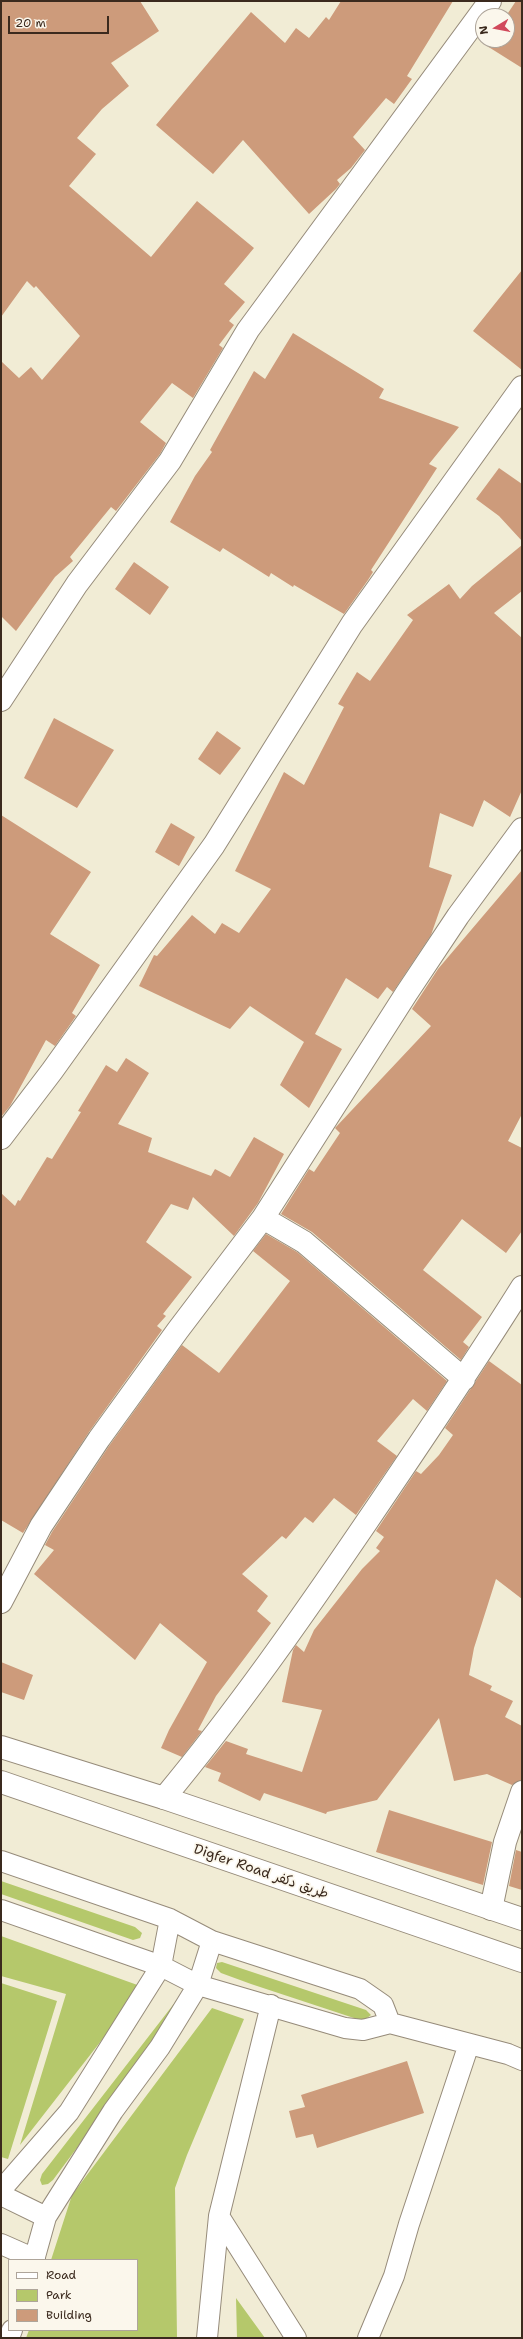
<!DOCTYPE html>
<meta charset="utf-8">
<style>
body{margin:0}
#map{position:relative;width:523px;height:2339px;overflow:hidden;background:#f1ecd5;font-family:"Shantell Sans",sans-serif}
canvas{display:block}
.frame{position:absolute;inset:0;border:2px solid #3b2a1e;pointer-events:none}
.legend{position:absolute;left:8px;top:2259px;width:130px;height:72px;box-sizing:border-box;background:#fbf7ec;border:1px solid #aea59a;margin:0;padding:5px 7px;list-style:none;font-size:12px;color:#3b2a1e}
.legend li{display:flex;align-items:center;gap:8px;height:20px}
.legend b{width:20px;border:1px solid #aea59a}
.north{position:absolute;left:475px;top:8px;width:40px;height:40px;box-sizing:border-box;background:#fbf7ec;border:1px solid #aea59a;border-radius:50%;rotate:260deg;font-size:11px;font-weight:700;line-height:16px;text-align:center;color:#3b2a1e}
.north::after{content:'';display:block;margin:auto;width:14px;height:18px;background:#d1495b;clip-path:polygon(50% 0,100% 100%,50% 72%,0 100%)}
.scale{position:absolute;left:8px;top:16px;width:101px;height:18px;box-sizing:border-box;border:2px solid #3b2a1e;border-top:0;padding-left:5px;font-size:12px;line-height:14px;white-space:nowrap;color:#3b2a1e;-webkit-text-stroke:3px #fbf7ec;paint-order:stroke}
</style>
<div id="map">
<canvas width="523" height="2339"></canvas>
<div class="frame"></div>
<ul class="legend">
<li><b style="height:5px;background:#fff"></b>Road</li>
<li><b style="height:11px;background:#b5c86b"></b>Park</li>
<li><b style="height:11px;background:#cd9b7b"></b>Building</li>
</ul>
<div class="north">N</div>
<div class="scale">20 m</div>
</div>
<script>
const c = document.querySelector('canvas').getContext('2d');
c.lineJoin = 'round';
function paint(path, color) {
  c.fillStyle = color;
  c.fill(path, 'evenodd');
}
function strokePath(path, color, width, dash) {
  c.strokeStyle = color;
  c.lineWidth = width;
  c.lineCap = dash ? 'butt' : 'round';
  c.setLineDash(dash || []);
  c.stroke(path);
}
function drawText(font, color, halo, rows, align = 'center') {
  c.font = font + ' "Shantell Sans","Playpen Sans Arabic",sans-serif';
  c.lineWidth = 3.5;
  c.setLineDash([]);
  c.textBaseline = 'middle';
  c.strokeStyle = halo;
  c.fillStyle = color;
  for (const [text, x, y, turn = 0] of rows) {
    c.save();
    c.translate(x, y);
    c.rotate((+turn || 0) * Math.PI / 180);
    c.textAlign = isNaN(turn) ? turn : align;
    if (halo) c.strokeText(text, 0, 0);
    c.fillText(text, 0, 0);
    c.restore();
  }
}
paint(new Path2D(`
 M1 1881 135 1927 142 1933 140 1938 133 1940 1 1894Z
 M1 1936 143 1987 20 2145 66 1994 1 1976Z
 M222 1962 366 2010 371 2015 363 2021 251 1984 221 1973 216 1968 217 1963Z
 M1 1983 57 2001 8 2159 1 2157Z
 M190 1983 195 1989 53 2180 48 2184 42 2185 40 2180 42 2174Z
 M212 2008 244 2019 187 2155 175 2188 177 2338H26L29 2330H137V2260H51L72 2195Z
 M236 2298 265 2338H237Z`), '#b5c86b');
paint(new Path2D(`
 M1 1H140L159 31 111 63 129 86 102 109 77 138 96 154 69 186 151 257 197 201 254 248 224 284 245 302 229 321 234 325 219 345 223 348 193 398 172 383 140 422 166 443 160 454 116 511 111 507 70 557 73 561 55 577 16 631 1 616V361L19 378 31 367 42 380 80 336 36 286 34 288 27 281 1 317Z
 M341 1H453L407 76 412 79 394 104 386 98 353 137 365 150 351 168 337 180 340 184 336 189 309 214 243 140 213 174 156 125 251 12 285 43 296 28 309 38 326 17 329 20Z
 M516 1H522V68L487 46 491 40H507L506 16Z
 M522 270V370L473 331Z
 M293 333 384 389 379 398 459 427 429 464 437 468 371 570 373 572 368 580 344 614 294 585 293 587 271 573 269 577 223 548 220 552 170 522 195 476 212 452 210 450 254 371 265 379Z
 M499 468 522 484V541L499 516 476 499Z
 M522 545V591L494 613 522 638V790L510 817 484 800 473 827 440 813 429 867 452 875 431 935 393 992 387 987 378 999 346 978 315 1034 342 1049 309 1108 280 1085 304 1042 250 1006 230 1029 139 986 154 955 157 956 192 915 215 934 222 923 239 933 271 889 235 871 284 772 304 785 344 707 338 704 357 672 370 681 413 620 407 615 449 584 460 599 472 586Z
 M134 562 169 587 150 615 115 589Z
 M54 718 114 750 77 808 24 778Z
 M217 731 241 748 220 775 198 759Z
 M1 815 91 872 50 934 100 965 72 1013 76 1016 55 1046 46 1040 10 1106 1 1117Z
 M171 823 195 837 179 866 155 852Z
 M522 870V1114L508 1141 522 1148V1231L506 1253 462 1219 423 1270 482 1317 463 1342 469 1347 461 1360 312 1232 281 1214 309 1169 314 1172 340 1133 335 1128 431 1026 412 1009 438 969Z
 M126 1058 149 1073 118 1124 152 1138 148 1152 211 1176 215 1169 230 1177 254 1137 284 1154 258 1203 234 1236 193 1197 188 1210 171 1204 146 1242 192 1277 163 1314 166 1316 157 1326 162 1330 89 1432 23 1533 1 1520V1193L15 1206 18 1200 20 1201 47 1157 52 1159 81 1112 78 1111 106 1065 117 1072Z
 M266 1234 297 1252 447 1381 427 1411 413 1399 377 1441 397 1456 356 1515 334 1498 313 1523 305 1517 286 1539 282 1536 242 1574 268 1596 257 1611 271 1623 216 1696 198 1730 202 1731 182 1757 161 1748 169 1730 207 1662 160 1623 135 1660 34 1574 54 1550 45 1545 52 1532 109 1446 182 1345 219 1373 290 1281 253 1251Z
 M489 1361 522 1385V1599L496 1579 474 1648 469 1675 492 1686 490 1690 513 1701 505 1717 522 1726V1780L512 1785 487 1774 454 1781 439 1718 377 1800 327 1812 326 1814 264 1793 260 1801 218 1781 221 1773 205 1767 226 1741 248 1749 246 1754 302 1772 322 1710 282 1702 293 1650 296 1645 304 1652 314 1630 362 1569 380 1551 376 1548 384 1537 376 1531 416 1471 421 1474 439 1455 453 1435 445 1428Z
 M1 1662 33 1675 24 1700 1 1692Z
 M389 1810 492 1842 483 1885 376 1852Z
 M516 1850 522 1852V1890L509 1886Z
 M407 2061 424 2113 317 2148 313 2134 296 2138 289 2111 305 2107 301 2095Z`), '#cd9b7b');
const service = new Path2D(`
 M1 1861 170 1919 212 1941 360 1989 383 2005 390 2023
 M1 1910 161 1966 198 1985 345 2028 363 2030 390 2023 508 2054 522 2060
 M1 2190 69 2112 161 1966 170 1919
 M1 2195 46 2217
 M219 2216 296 2338
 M1 2244 35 2259
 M34 2260 46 2217 113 2111 160 2047 198 1985 212 1941
 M9 2338 12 2330
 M207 2338 219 2216 271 2005
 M368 2338 394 2276 409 2224 469 2044`);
const minor = new Path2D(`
 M1 700 77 584 170 461 248 330 490 1
 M1 1138 52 1071 214 845 352 624 522 387
 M263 1218 304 1242 464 1379
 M1 1602 41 1526 99 1439 178 1330 263 1218 406 994 458 916 522 829
 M164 1798C237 1710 302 1617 366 1523 419 1445 472 1367 522 1287
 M491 1909 505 1842 522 1792`);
const tertiary = new Path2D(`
 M1 1747 164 1798 522 1919
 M1 1782 522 1961`);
strokePath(service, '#968b7a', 22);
strokePath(minor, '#968b7a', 24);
strokePath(tertiary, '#968b7a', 24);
strokePath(service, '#fff', 20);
strokePath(minor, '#fff', 22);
strokePath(tertiary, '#fff', 22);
drawText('14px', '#3b2a1e', '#fbf7ec', [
 ["Digfer Road طريق دكفر",261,1872,19]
]);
</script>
